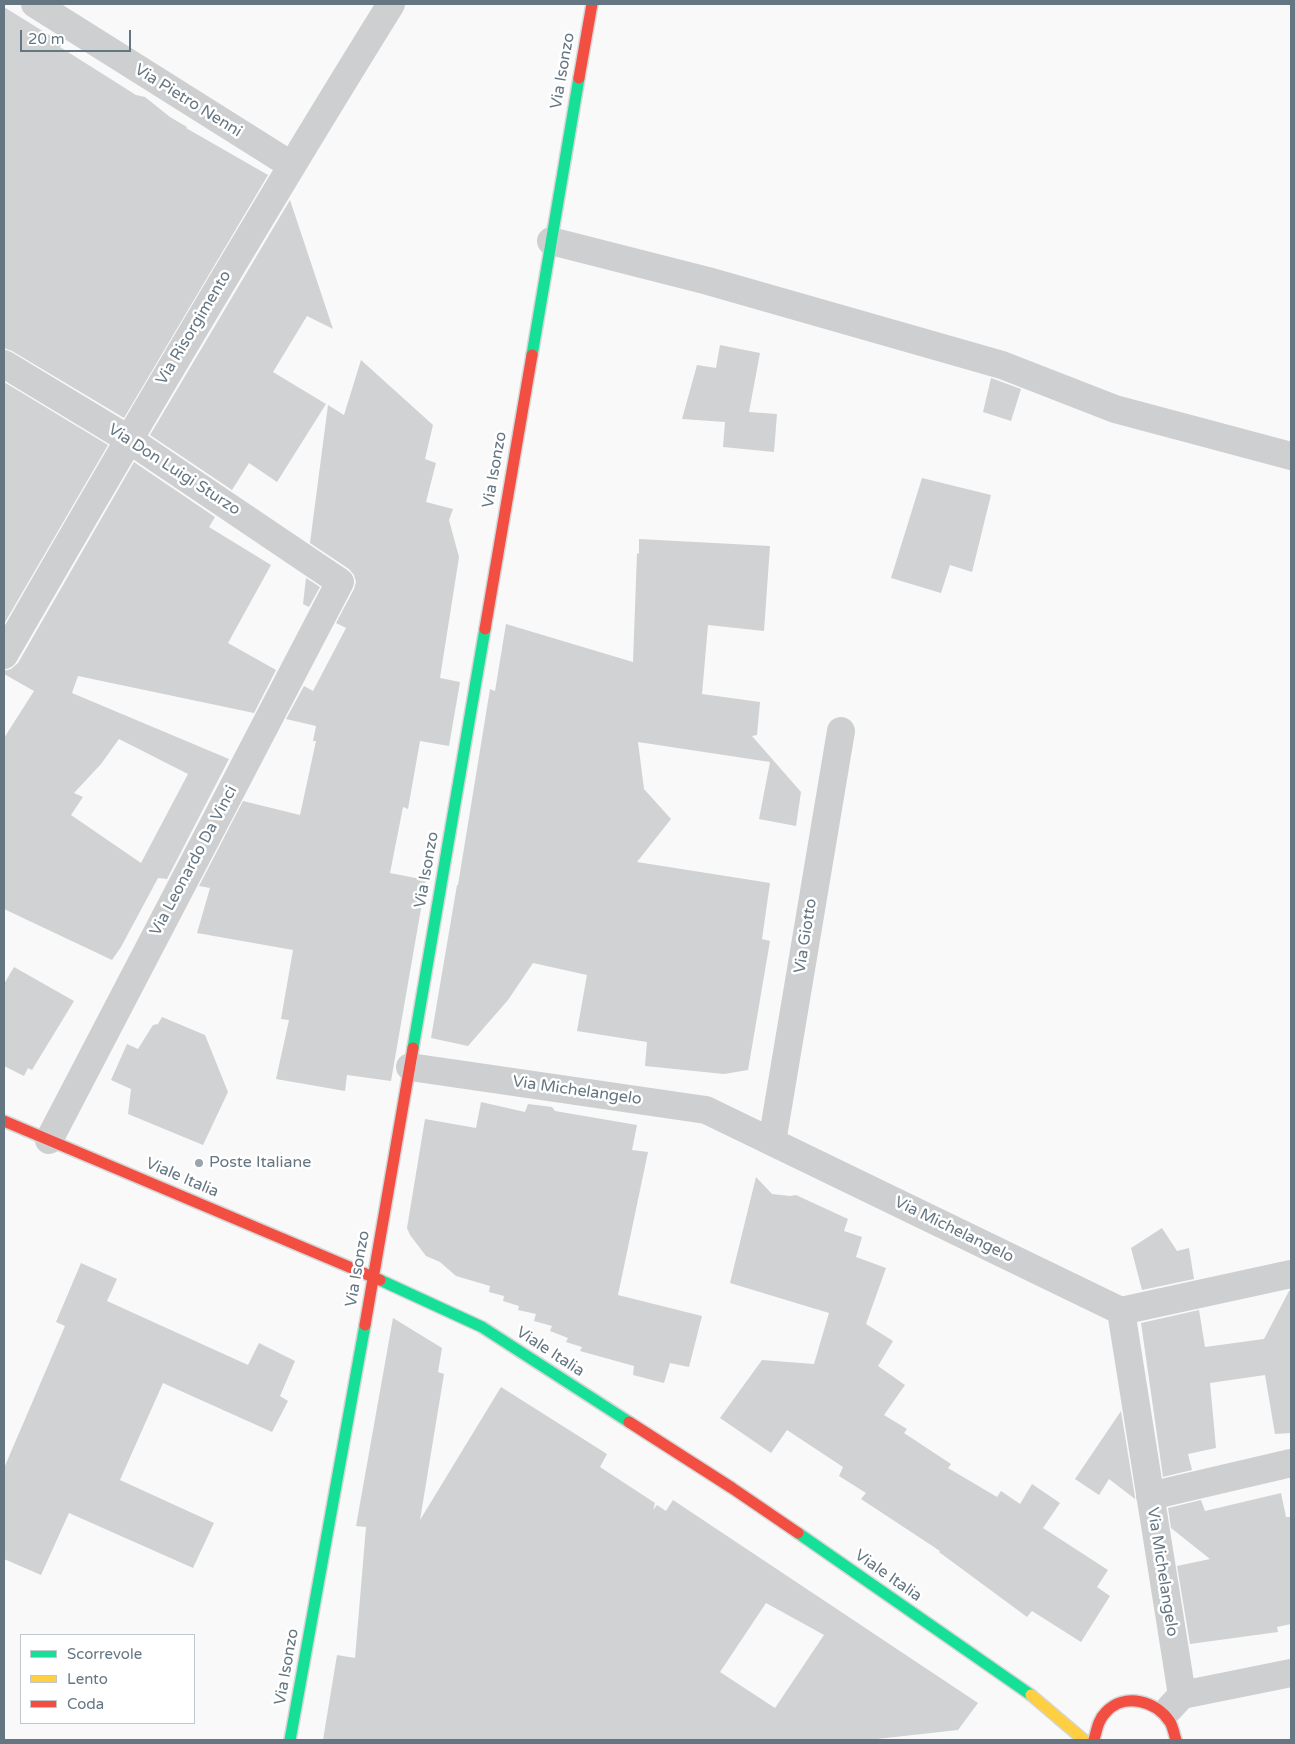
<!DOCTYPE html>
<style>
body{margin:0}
#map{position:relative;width:1295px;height:1744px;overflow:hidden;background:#f9f9f9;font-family:"Varela Round",sans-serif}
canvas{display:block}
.frame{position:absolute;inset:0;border:5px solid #657683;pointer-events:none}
.legend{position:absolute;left:20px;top:1634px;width:175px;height:90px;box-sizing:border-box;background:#fff;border:1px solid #c1c8cd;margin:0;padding:6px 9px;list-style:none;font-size:15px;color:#657683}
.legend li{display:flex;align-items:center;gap:10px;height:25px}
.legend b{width:25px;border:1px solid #c1c8cd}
.scale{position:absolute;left:20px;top:30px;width:111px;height:22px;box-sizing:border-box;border:2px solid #657683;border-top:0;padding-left:6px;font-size:15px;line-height:18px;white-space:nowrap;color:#657683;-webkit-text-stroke:4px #fff;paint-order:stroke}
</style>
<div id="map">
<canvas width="1295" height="1744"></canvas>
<div class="frame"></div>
<ul class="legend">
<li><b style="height:6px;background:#16e098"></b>Scorrevole</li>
<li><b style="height:6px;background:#ffcf43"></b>Lento</li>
<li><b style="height:6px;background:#f24e42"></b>Coda</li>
</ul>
<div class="scale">20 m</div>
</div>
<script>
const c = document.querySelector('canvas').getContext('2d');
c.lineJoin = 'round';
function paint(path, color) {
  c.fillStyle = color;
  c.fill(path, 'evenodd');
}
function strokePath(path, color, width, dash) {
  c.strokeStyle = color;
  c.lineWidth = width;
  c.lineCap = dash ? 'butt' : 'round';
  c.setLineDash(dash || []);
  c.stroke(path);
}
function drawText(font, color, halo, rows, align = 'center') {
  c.font = font + ' "Varela Round",sans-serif';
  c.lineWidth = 5;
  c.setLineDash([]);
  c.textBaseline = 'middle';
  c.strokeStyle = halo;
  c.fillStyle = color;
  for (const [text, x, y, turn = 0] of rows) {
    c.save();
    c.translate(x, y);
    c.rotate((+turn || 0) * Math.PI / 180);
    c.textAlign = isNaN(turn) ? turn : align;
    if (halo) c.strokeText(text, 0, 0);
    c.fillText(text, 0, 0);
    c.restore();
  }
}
paint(new Path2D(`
 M4 7 62 43 60 47 136 95 145 97 170 117 187 127 186 128 268 175 124 418 12 351 4 348Z
 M290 200 333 329 307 316 273 372 326 404 277 482 249 463 232 490 150 435Z
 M720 345 760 353 749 412 777 414 774 452 723 447 725 422 682 419 697 365 716 368Z
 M361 360 433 425 425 459 436 463 426 502 453 509 449 520 459 557 440 678 460 682 449 746 420 741 408 809 403 807 390 873 426 880 391 1081 347 1075 345 1091 276 1079 289 1020 281 1019 293 950 197 933 210 888 199 886 243 801 300 815 316 741H313L316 726 286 719 304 686 313 691 346 628 336 623 354 589 356 582 354 575 349 569 310 543 328 405 344 415Z
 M991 378 1021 389 1011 421 983 412Z
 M4 382 108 445 4 624Z
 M134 462 215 517 209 527 271 565 228 643 276 670 254 713 78 676 72 693 229 759 167 879 158 878 121 947 112 960 4 909V738L34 691 4 674V671L11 669 18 663ZM119 739 188 774 141 863 71 815 83 797 74 793 101 764Z
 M922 478 991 495 972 572 950 565 941 593 891 578Z
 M639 539 770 546 764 631 708 625 702 694 760 702 757 735 752 736 801 792 796 826 759 819 770 762 638 742 644 789 671 819 637 862 770 883 762 939 770 941 748 1070 724 1074 645 1066 647 1042 577 1031 587 975 533 963 508 1000 468 1046 431 1038 457 885H458L490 689 495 691 506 624 633 662 637 553 639 554Z
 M306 578 320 587 309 607 303 604Z
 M14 967 74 1001 32 1070 28 1068 24 1076 4 1066V984Z
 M162 1017 205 1035 228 1092 203 1145 128 1114 131 1089 111 1080 127 1044 138 1049 153 1025 158 1024Z
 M481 1102 525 1112 528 1104 552 1107 555 1111 637 1125 632 1150 648 1152 618 1295 702 1316 689 1367 670 1363 664 1383 633 1375 634 1366 580 1351 582 1347 566 1342 568 1338 550 1331 552 1326 534 1321 536 1314 518 1310 519 1306 503 1301 504 1296 489 1292 490 1286 456 1276 440 1262 426 1256 410 1235 407 1228 425 1119 476 1128Z
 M756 1177 772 1194 790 1196 796 1195 848 1219 844 1231 862 1237 856 1257 886 1268 866 1324 893 1341 878 1366 905 1385 884 1415 907 1429 904 1433 951 1464 948 1468 997 1497 1001 1491 1020 1504 1032 1484 1060 1503 1043 1528 1108 1570 1097 1587 1110 1596 1081 1642 1032 1611 1027 1617 939 1552 940 1551 861 1499 866 1493 839 1476 843 1467 787 1430 771 1453 720 1418 762 1360 814 1364 829 1313 730 1283Z
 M1162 1228 1177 1251 1189 1248 1194 1279 1142 1290 1131 1248Z
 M81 1263 117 1279 107 1301 248 1365 259 1343 295 1361 280 1396 288 1401 272 1432 163 1383 120 1480 214 1523 193 1568 69 1513 41 1575 4 1559V1468L65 1326 56 1322Z
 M1291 1290V1433L1275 1434 1265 1375 1210 1383 1216 1448 1188 1454 1192 1470 1163 1477 1141 1323 1199 1310 1205 1347 1264 1339 1289 1291Z
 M393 1318 442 1348 438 1372 444 1374 420 1520 501 1387 607 1454 600 1467 655 1503 653 1510 657 1505 666 1511 673 1500 978 1703 958 1730 868 1740H323L337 1655 355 1658 366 1527 356 1526ZM766 1603 824 1635 775 1708 720 1672Z
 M1121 1411 1135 1497V1499L1109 1479 1099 1495 1075 1479Z
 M1281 1493 1286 1517H1291V1624L1277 1627 1278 1632 1190 1644 1177 1566 1210 1559 1171 1528 1168 1508 1201 1500 1205 1511Z`), '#d0d2d3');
const fast = new Path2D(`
 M532 355 579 78
 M413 1048 485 629
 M380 1280 482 1327 629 1422
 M798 1533 1031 1695
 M290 1740 365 1325`);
const slow = new Path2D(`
 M1031 1695 1084 1740`);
const jam = new Path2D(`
 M579 78 592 4
 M485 629 532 355
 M4 1121 380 1280
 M365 1325 413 1048
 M629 1422 732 1488 798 1533
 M1094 1740C1097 1729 1098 1720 1106 1712 1124 1692 1157 1701 1170 1722 1173 1727 1174 1734 1176 1740`);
strokePath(fast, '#d5d6d7', 14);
strokePath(slow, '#d5d6d7', 14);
strokePath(jam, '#d5d6d7', 14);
strokePath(new Path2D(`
 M35 4 291 165
 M551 241 708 281 1002 365 1115 409 1291 456
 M4 364 128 439 340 582 49 1140
 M4 655C130 436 258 218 391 4
 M410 1067 706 1110 1121 1311 1182 1695
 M772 1142 841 731
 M1121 1311 1291 1274
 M1150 1496 1291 1463
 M1169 1709 1182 1695 1291 1673`), '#cecfd0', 28);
strokePath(fast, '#16e098', 11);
strokePath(slow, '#ffcf43', 11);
strokePath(jam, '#f24e42', 11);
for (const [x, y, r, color] of [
 [199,1163,5,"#99a4ac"]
]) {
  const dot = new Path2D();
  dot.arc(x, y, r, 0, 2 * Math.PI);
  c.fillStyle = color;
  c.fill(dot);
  strokePath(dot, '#fff', 2);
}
drawText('16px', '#657683', '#fff', [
 ["Via Isonzo",563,71,-80],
 ["Via Pietro Nenni",188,101,32],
 ["Via Risorgimento",194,328,-59],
 ["Via Don Luigi Sturzo",174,470,33],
 ["Via Isonzo",495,470,-80],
 ["Via Leonardo Da Vinci",194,861,-62],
 ["Via Isonzo",427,870,-80],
 ["Via Giotto",806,936,-81],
 ["Via Michelangelo",577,1091,8],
 ["Viale Italia",182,1178,23],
 ["Via Michelangelo",954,1230,26],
 ["Via Isonzo",358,1269,-80],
 ["Viale Italia",550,1352,33],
 ["Via Michelangelo",1162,1572,81],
 ["Viale Italia",888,1576,35],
 ["Via Isonzo",287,1667,-80]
]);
drawText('16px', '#657683', '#fff', [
 ["Poste Italiane",209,1163]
], 'left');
</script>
